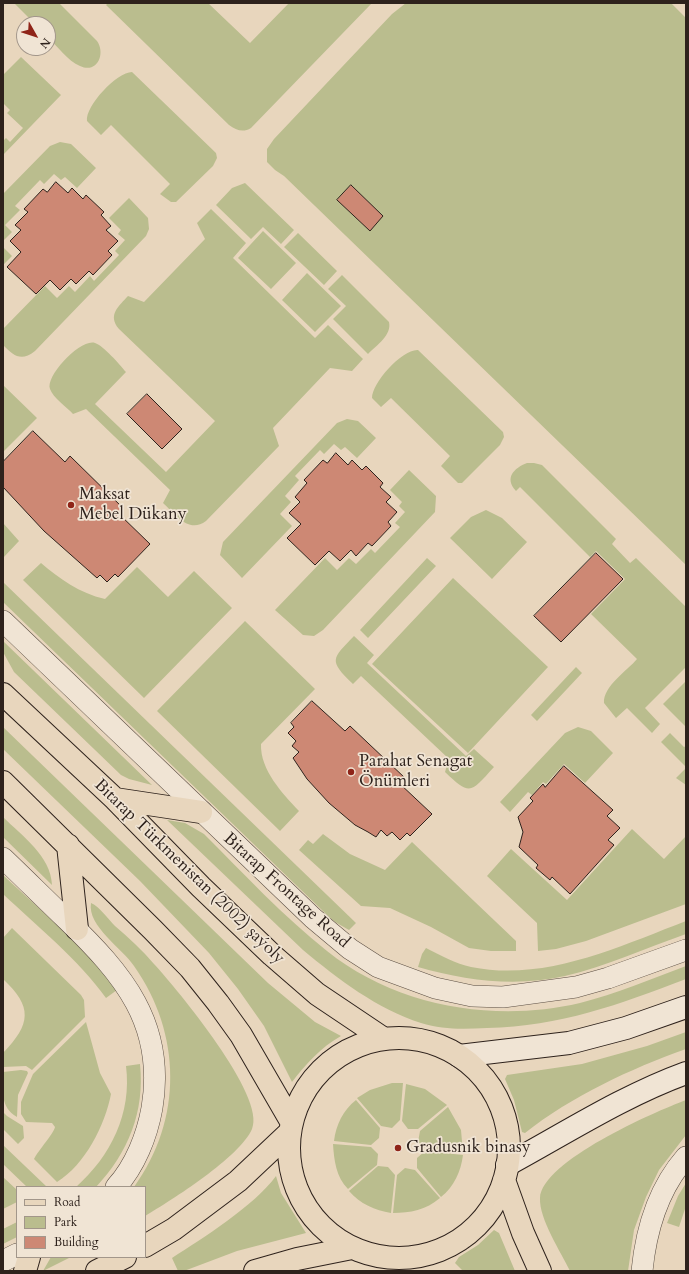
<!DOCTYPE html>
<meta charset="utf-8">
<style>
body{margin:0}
#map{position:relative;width:689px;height:1274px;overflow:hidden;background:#e8d6bd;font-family:Cardo,serif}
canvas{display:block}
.frame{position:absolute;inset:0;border:4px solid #2e221c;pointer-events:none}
.legend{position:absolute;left:16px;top:1186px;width:130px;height:72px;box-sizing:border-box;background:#f0e4d4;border:1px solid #a2968a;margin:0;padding:5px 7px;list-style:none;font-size:12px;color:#2e221c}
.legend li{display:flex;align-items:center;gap:8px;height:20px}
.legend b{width:20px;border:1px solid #a2968a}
.north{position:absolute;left:16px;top:16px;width:40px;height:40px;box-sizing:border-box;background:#f0e4d4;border:1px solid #a2968a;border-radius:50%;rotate:129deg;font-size:11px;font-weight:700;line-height:16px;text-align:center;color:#2e221c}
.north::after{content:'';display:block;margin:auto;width:14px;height:18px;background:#8f2418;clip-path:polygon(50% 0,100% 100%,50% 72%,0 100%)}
</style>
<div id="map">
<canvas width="689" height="1274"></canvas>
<div class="frame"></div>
<ul class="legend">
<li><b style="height:5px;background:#e8d6bd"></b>Road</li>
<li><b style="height:11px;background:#babd8e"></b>Park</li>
<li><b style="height:11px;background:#cd8874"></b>Building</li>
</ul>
<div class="north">N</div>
</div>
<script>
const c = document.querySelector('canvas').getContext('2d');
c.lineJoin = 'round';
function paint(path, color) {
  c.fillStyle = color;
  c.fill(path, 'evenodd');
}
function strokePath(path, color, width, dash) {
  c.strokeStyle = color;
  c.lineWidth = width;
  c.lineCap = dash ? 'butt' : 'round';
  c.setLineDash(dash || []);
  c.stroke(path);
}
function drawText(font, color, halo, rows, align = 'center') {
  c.font = font + ' Cardo,serif';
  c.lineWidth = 3.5;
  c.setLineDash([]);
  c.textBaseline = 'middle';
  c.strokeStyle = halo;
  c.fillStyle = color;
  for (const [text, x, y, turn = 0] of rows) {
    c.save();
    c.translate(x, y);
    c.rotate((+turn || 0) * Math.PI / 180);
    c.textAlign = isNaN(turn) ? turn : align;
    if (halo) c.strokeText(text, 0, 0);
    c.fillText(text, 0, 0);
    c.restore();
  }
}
paint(new Path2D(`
 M14 3H59L97 41C106 54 97 74 80 66 68 61 57 46 48 37V24H35Z
 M108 3H208L250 43 289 3H372L251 128C243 133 236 130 229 125L106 5Z
 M406 3H671L686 18V565L284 176 275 170 267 162V149L274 139 392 14Z
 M21 57 61 95 3 155V141L6 138 10 142 23 128 7 113 10 110 3 103V75Z
 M132 72 216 153 217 158 213 166 176 202H171L160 194 170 184 111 125 101 135 87 121C85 106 117 72 132 72Z
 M60 142 71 144 96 168 77 188 65 177 61 180 54 174 44 184 40 180 15 206 20 210 5 225 12 232 3 241V194L50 146Z
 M245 183 294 230 281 244 263 227 251 239 216 205 232 188Z
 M129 198 148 218 149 229 146 236 35 351C21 362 14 356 3 345V329L45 286 57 298 69 286 75 292 90 276 94 281 119 255 115 251 125 240 118 234 121 230 109 218Z
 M211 209 246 243 233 258 315 338 328 325 363 359 352 371 330 368 273 428 279 446 206 521C189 534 176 515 163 503L170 490 86 409 73 414C67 407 53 398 50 389 45 376 81 338 95 343 104 346 119 364 126 372L95 404 166 472 215 421 119 329C107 315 119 306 128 296L144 302 205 239 197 223Z
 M263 231 296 263 271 289 238 258Z
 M298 233 337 271 324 285 284 247Z
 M3 247 12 256 3 265Z
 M307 273 341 306 315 332 282 300Z
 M342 275 389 322C392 335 377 345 368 354L333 319 346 306 328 289Z
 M418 350 503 432 504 437 500 445 462 483H458L441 466 450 456 391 398 381 407 372 398C372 383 402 349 418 350Z
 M3 385 37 418 3 452Z
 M347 419 358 421 376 438 357 458 345 447 341 450 334 444 324 454 320 450 295 476 299 480 285 496 291 502 280 514 292 526 242 578 220 555 223 542 337 423Z
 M527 463H534L542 465 616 539 612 544 630 563 636 558 686 607V667L645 708 660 724 652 733 627 708 616 718 604 703C603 686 627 671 637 659L591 614 625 579 596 551 590 557 520 487 516 491C504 478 514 468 527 463Z
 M409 470 436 496 435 512 323 630 314 636 303 635 275 610 325 558 337 570 349 558 356 564 371 549 375 553 400 527 395 523 405 512 399 506 402 502 390 490Z
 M486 510 502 518 527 542 492 579 450 538 471 517Z
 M3 523 19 541 3 558Z
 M427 558 436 566 368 638 360 630Z
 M41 563C60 579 79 593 105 599L137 567 168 597 194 571 232 608 144 698 23 580Z
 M453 578 548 667 468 753 372 664Z
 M3 582 356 923 349 930 335 922 326 914 3 602Z
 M245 621 315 689 261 744C260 770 283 794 299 811L280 831 157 711Z
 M354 636 374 655 367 663 466 756 474 749 494 767C471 792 471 797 445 772L449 759 361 676 353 684C328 660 332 659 354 636Z
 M3 641 152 785 129 779 121 775 14 672 3 652Z
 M576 667 582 673 537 721 531 715Z
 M686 681V727L663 704Z
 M3 727 268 983 315 1022 341 1036C321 1047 306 1064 292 1082L264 1026 238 989 209 953 140 881 3 749Z
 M578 727 591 731 613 753 585 783 564 764 546 784 543 782 532 795 528 792 510 812 500 802 565 733Z
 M670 733 684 747 686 746V767L661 742Z
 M686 768V785L676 778Z
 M3 817C22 836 51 856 52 885L3 837Z
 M167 820 185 823 204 834C244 874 283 916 327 951 397 1007 495 1023 580 1003 616 994 651 979 686 966V979C618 1005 561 1026 487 1028 464 1029 443 1030 421 1023 377 1009 338 979 303 950Z
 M632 829 664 859 686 836V904L586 941 556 949 538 951 537 923 487 876 511 849 567 900Z
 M323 834 350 854 385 870 412 842 516 941V951H491L469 948 431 927 390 908 361 906 299 850 308 840 313 844Z
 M3 875C42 912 86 947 117 990L106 998C78 959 38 927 3 894Z
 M91 903C100 907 108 919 115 926 129 938 142 950 154 964 177 989 267 1097 252 1129 240 1157 172 1200 145 1216V1187H134C183 1120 182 1034 134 966 123 949 87 926 91 903Z
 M686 921V934C646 948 607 966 565 976 517 987 466 981 418 967L422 954 426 948C440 955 456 964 471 967 545 982 618 947 686 921Z
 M12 928 81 995 84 1000 85 1017 32 1070 26 1066 3 1067V1053C31 1024 33 1007 3 979V938Z
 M86 1022 100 1073 111 1094C105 1125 85 1165 57 1182L34 1159C38 1151 54 1133 55 1127L52 1123 26 1122 21 1114V1102L33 1074Z
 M686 1032V1049C630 1069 572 1096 525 1133L522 1132 514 1100 505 1079 507 1075 582 1064 647 1046Z
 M140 1064C145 1112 128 1153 96 1187H76C111 1156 132 1113 126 1066Z
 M21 1070 27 1071 28 1073 18 1095 17 1117C0 1107 3 1091 3 1072Z
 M392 1083H403L400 1120 392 1128 381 1126 357 1098 370 1090Z
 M406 1084 425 1089 447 1105 418 1129H408L402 1121Z
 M356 1100 380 1128 379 1138 371 1145 334 1141C336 1125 343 1110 356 1100Z
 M686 1100V1135L659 1170 646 1197 634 1230 628 1271H570C561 1252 539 1219 540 1198 542 1161 654 1112 686 1100Z
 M448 1107 461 1130 463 1153 426 1149 418 1142 420 1131Z
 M3 1112 7 1116 23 1126 24 1138 18 1144 3 1129Z
 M333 1144 371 1147 378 1154 377 1165 348 1189C336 1177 334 1160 333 1144Z
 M3 1145 47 1187H27L3 1164Z
 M425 1151 463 1155C461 1171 454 1187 441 1197L417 1168V1158Z
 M378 1166 388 1167 395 1175 391 1213C375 1210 360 1204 349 1191Z
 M405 1168 415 1170 440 1198C426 1210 410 1213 393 1213L397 1175Z
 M276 1176 281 1193 306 1233 237 1251 184 1271H178L172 1258C203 1238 254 1206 276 1176Z
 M3 1177 17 1190V1202L3 1209Z
 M686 1183V1206L679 1227 667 1223 678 1196Z
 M17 1222V1237L3 1244V1229Z
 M494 1230 499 1233 515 1271H463L455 1263 459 1257 478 1245Z
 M51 1257H71L43 1271Z`), '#babd8e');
const building = new Path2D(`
 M56 182 68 193 72 188 83 199 86 195 104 212 101 215 111 226 106 230 118 241 108 251 112 255 93 275 89 271 76 284 71 279 60 290 50 280 36 294 7 267 21 252 10 241 21 230 15 225 28 212 24 209 43 189 47 192Z
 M351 185 383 216 370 231 337 200Z
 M147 394 182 429 162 449 127 414Z
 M33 431 65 462 70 456 123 508 118 513 150 544 118 577 115 574 107 582 100 575 97 578 44 531 3 487V462Z
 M336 453 348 465 352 460 362 470 366 466 383 483 380 487 391 497 386 502 397 512 388 522 391 526 372 546 368 543 356 556 351 550 340 561 329 551 315 565 287 538 301 524 289 513 300 502 295 497 307 483 304 480 323 460 327 463Z
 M596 553 623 579 561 642 534 616Z
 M312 701 345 731 350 726 405 778 399 783 432 814 410 836 407 833 400 840 392 832 387 836 381 830 376 837 368 832 355 825 329 803 307 779 293 758 299 752 292 746 296 741 288 733 294 727 291 723Z
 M564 766 613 810 607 816 620 828 608 840 614 845 570 894 552 877 550 880 536 868 538 865 519 847 523 832 518 817 533 801 530 798 543 784 545 787Z`);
paint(building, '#cd8874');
strokePath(building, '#2e221c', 1);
const minor = new Path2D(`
 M3 621 313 918 350 949 378 967 435 988 472 996 503 997 576 987 608 978 686 950
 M3 858C24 878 45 899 66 919 123 974 166 1024 152 1108 147 1136 135 1166 116 1187
 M3 1261 17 1254
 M642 1271C646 1230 658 1189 686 1157`);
const secondary = new Path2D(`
 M459 1056 569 1043 626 1028 686 1007
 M507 1165C566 1133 623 1096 686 1073`);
const primary = new Path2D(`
 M3 694 115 799 201 887 272 955 317 994 384 1039
 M3 782 153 930 190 968 218 1003 241 1035 292 1123
 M115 799 201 812
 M68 845 77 929
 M289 1148a110 110 0 1 1 220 0a110 110 0 1 1-220 0Z
 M504 1180 523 1233 540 1271
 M145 1246 174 1229 238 1181 290 1132
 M25 1271 29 1257
 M97 1271 125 1257
 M255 1271 297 1259 352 1248`);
strokePath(minor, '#5c4f44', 22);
strokePath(secondary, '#2e221c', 24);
strokePath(primary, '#2e221c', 24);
strokePath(minor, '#f0e4d4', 21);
strokePath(secondary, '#f0e4d4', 22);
strokePath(primary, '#e8d6bd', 22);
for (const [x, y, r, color] of [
 [71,505,4,"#8f2418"],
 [351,772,4,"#8f2418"],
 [398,1148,4,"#8f2418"]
]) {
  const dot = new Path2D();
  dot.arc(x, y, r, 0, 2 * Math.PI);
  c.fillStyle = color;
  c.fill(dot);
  strokePath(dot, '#f0e4d4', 1.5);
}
drawText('17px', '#2e221c', '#f0e4d4', [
 ["Maksat",79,495],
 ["Mebel Dükany",79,515],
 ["Parahat Senagat",359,762],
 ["Önümleri",359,782],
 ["Gradusnik binasy",406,1148]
], 'left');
drawText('17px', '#2e221c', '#f0e4d4', [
 ["Bitarap Türkmenistan (2002) şaýoly",189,872,44],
 ["Bitarap Frontage Road",286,891,42]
]);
</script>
